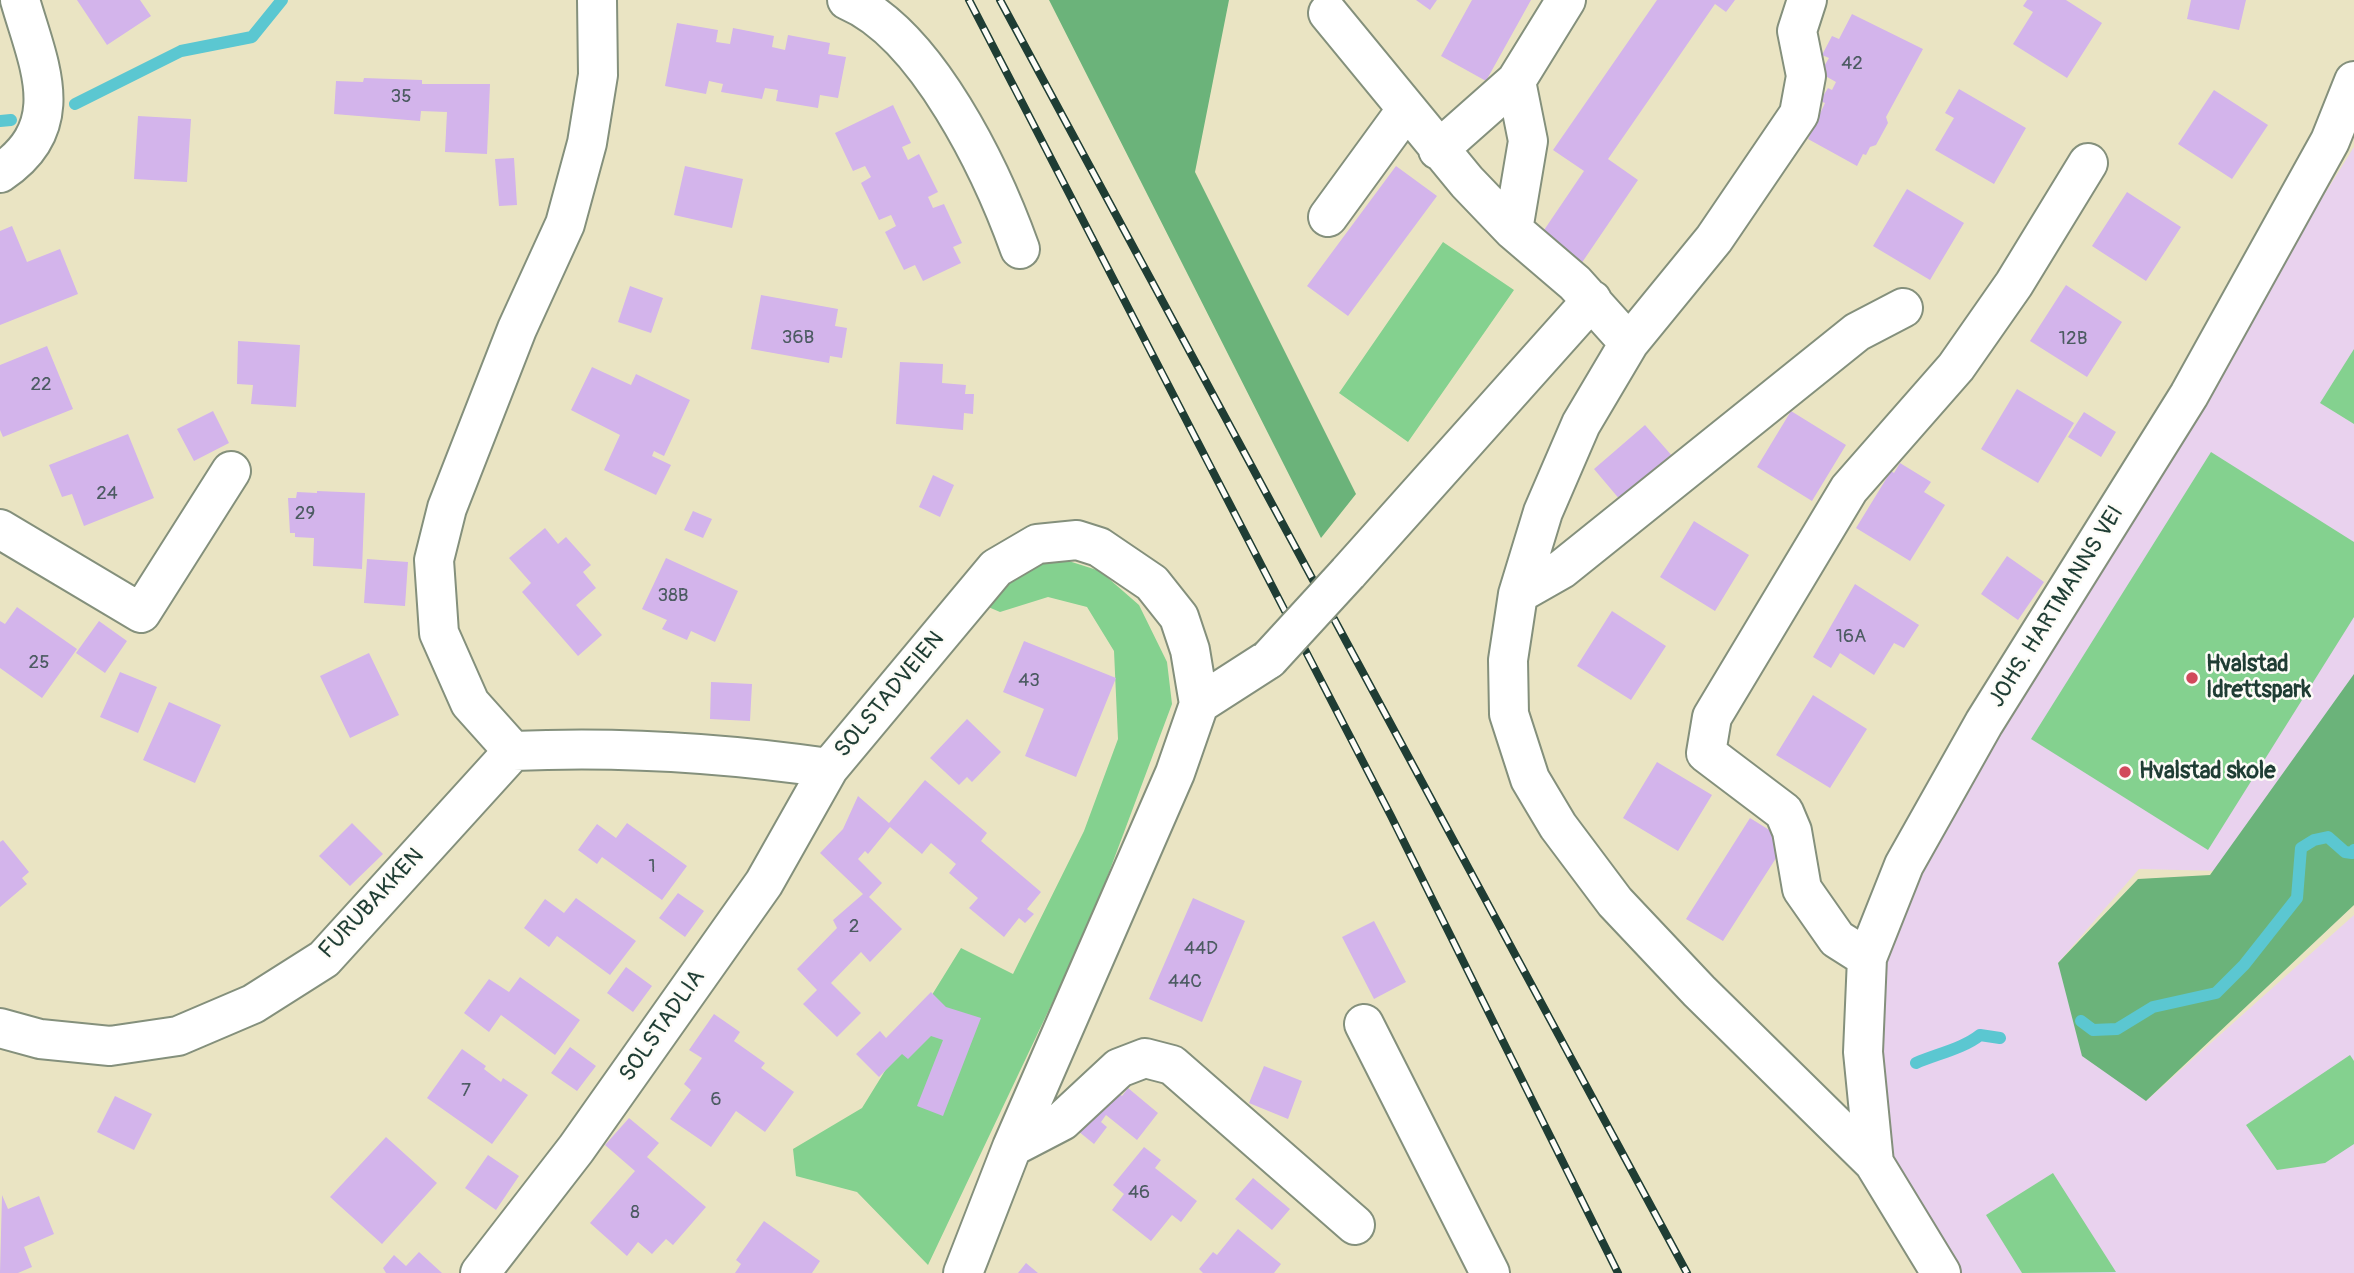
<!DOCTYPE html>
<style>
body{margin:0}
canvas{display:block;background:#eae4c3}
</style>
<canvas width="2354" height="1273"></canvas>
<script>
const c = document.querySelector('canvas').getContext('2d');
c.lineJoin = 'round';
function paint(path, color) {
  c.fillStyle = color;
  c.fill(path, 'evenodd');
}
function strokePath(path, color, width, dash) {
  c.strokeStyle = color;
  c.lineWidth = width;
  c.lineCap = dash ? 'butt' : 'round';
  c.setLineDash(dash || []);
  c.stroke(path);
}
function drawText(font, color, halo, rows, align = 'center') {
  c.font = font + ' Pangolin,sans-serif';
  c.lineWidth = 5;
  c.setLineDash([]);
  c.textBaseline = 'middle';
  c.strokeStyle = halo;
  c.fillStyle = color;
  for (const [text, x, y, turn = 0] of rows) {
    c.save();
    c.translate(x, y);
    c.rotate((+turn || 0) * Math.PI / 180);
    c.textAlign = isNaN(turn) ? turn : align;
    if (halo) c.strokeText(text, 0, 0);
    c.fillText(text, 0, 0);
    c.restore();
  }
}
paint(new Path2D(`
 M2354 147V675L2221 871 2139 869 2058 963 2146 1101 2354 915V1273H1957L1887 1152 1874 1008 1901 870Z`), '#e9d2ee');
paint(new Path2D(`
 M1443 242 1514 290 1408 442 1339 393Z
 M2354 349V424L2320 403Z
 M2211 452 2354 542V617L2208 850 2031 739Z
 M1053 556 1100 571 1139 605 1167 662 1172 704 1090 923 928 1265 857 1192 796 1176 793 1149 862 1108 961 948 1013 974 1084 831 1118 739 1114 651 1087 607 1048 597 1000 612 979 603 1010 567Z
 M2350 1055 2354 1061V1144L2325 1163 2277 1170 2246 1125Z
 M2053 1173 2116 1272 2022 1273 1986 1215Z`), '#84d18f');
paint(new Path2D(`
 M1049 0H1229L1195 172 1356 494 1321 538Z
 M2354 674V905L2146 1101 2082 1056 2058 963 2138 879 2210 875Z`), '#6bb37a');
strokePath(new Path2D(`
 M75 104 181 51 252 37 282 0
 M0 121 11 120
 M2081 1021 2093 1030 2117 1029 2153 1007 2216 993 2244 965 2297 898 2301 848 2314 840 2328 837 2345 852 2352 853 2354 850
 M1916 1063C1937 1054 1964 1048 1980 1035L2000 1038`), '#5bc7d1', 12);
paint(new Path2D(`
 M77 0H140L151 16 107 45Z
 M1416 0H1437L1430 10Z
 M1472 0H1531L1486 81 1441 56Z
 M1657 0H1735L1726 12 1715 4 1608 159 1638 180 1579 267 1538 239 1584 171 1553 150Z
 M2027 0H2066L2102 23 2067 78 2013 44 2033 12 2023 6Z
 M2191 0H2246L2239 30 2187 19Z
 M1852 14 1923 49 1886 117 1888 123 1876 145 1870 147 1866 155 1863 154 1857 166 1808 139 1825 103 1820 101 1828 88 1832 90 1836 82 1820 73 1829 58 1822 55 1832 36 1839 39Z
 M677 23 718 30 716 42 730 44 733 28 774 36 772 47 785 50 788 35 830 43 828 54 846 57 838 98 820 95 818 108 776 101 778 90 765 88 762 99 721 92 723 84 709 81 706 94 665 86Z
 M364 78 422 80V84H490L487 154 445 152 447 112 421 111 420 121 334 114 336 81 363 82Z
 M1959 89 2026 128 1994 184 1935 150 1954 118 1945 113Z
 M2214 90 2268 125 2232 179 2178 144Z
 M893 105 911 143 902 147 908 160 919 154 938 192 928 197 933 208 944 204 962 243 953 247 961 263 923 281 915 265 904 270 885 232 896 226 891 215 879 220 861 183 871 177 865 166 853 171 835 133Z
 M138 116 191 119 187 182 134 179Z
 M514 158 517 205 499 206 495 159Z
 M685 166 743 179 732 228 674 215Z
 M1396 166 1437 196 1348 316 1307 286Z
 M1907 189 1964 223 1930 280 1873 246Z
 M2127 192 2181 227 2146 281 2092 246Z
 M12 226 27 262 60 249 78 294 0 325V231Z
 M2066 285 2122 322 2087 377 2030 341Z
 M630 286 663 298 651 333 618 322Z
 M761 295 838 309 835 326 847 328 842 358 830 356 829 363 751 349Z
 M238 341 300 345 296 407 251 404 253 385 237 384Z
 M47 346 73 409 3 437 0 430V365Z
 M900 362 943 364 942 383 966 385 965 394H974L973 414 964 413 963 430 896 424Z
 M592 367 631 385 636 374 690 400 664 456 654 451 652 456 671 465 656 495 604 470 620 435 571 410Z
 M2017 389 2074 423 2038 483 1981 449Z
 M213 411 229 443 194 461 177 429Z
 M1791 411 1846 445 1812 501 1757 467Z
 M2084 412 2116 432 2101 457 2068 437Z
 M1645 425 1673 457 1621 501 1594 469Z
 M128 434 154 498 84 526 72 494 62 497 49 465Z
 M1900 463 1931 482 1924 492 1945 505 1910 561 1856 528 1891 471 1894 473Z
 M933 475 954 485 940 517 919 507Z
 M317 491 365 493 362 569 313 566 314 538 295 537V533H290L288 498H296L297 492 317 493Z
 M693 511 712 519 703 538 684 530Z
 M1694 521 1749 555 1715 611 1660 577Z
 M545 528 558 544 566 537 591 565 583 572 596 588 576 605 602 635 578 656 522 592 531 583 509 558Z
 M2007 556 2044 582 2018 620 1981 594Z
 M666 558 738 591 715 642 691 631 687 640 662 629 667 620 642 609Z
 M367 559 408 562 405 606 364 603Z
 M1855 584 1919 625 1904 648 1894 643 1874 675 1840 653 1831 668 1813 657Z
 M17 607 77 649 42 698 0 668V621L5 624Z
 M1612 611 1666 646 1631 700 1577 666Z
 M99 621 127 641 105 673 76 653Z
 M1024 641 1116 678 1076 777 1025 756 1044 709 1003 692Z
 M369 653 399 715 350 738 320 676Z
 M120 672 157 687 138 733 100 717Z
 M711 682 752 684 750 721 710 719Z
 M1813 695 1867 729 1830 788 1776 755Z
 M169 702 221 725 195 783 143 760Z
 M967 719 1001 752 972 782 967 777 959 785 930 758Z
 M1657 762 1712 795 1678 851 1623 818Z
 M925 780 987 833 981 841 1041 892 1027 909 1034 914 1025 923 1019 918 1004 937 969 908 978 898 949 873 956 864 931 843 922 854 890 827 868 854 865 851 858 859 882 883 869 897 902 929 870 962 861 952 831 983 861 1013 837 1037 803 1004 817 990 797 969 837 928 833 920 863 894 820 853 843 829 858 796 889 823Z
 M1750 818 1787 841 1723 941 1686 919Z
 M352 823 383 854 350 886 319 856Z
 M627 823 687 866 662 900 602 857 597 864 578 850 597 824 616 838Z
 M3 840 29 872 22 878 27 884 0 907V842Z
 M678 893 704 911 685 937 659 918Z
 M576 898 636 941 610 975 557 936 549 947 524 928 545 899 564 913Z
 M1193 898 1245 921 1202 1022 1149 999Z
 M1374 921 1406 982 1374 999 1342 937Z
 M626 967 652 986 633 1012 607 993Z
 M520 977 580 1020 555 1055 501 1015 489 1032 464 1013 489 979 509 992Z
 M931 992 946 1007 981 1018 943 1116 917 1106 943 1040 931 1036 908 1059 902 1054 879 1077 856 1054 880 1031 886 1038Z
 M714 1014 740 1032 734 1041 765 1063 761 1068 794 1092 765 1132 736 1111 711 1147 670 1119 691 1090 684 1084 702 1058 689 1050Z
 M570 1047 596 1066 577 1091 551 1073Z
 M462 1049 486 1066 484 1069 501 1082 503 1078 528 1095 492 1144 427 1098Z
 M1264 1066 1302 1081 1288 1119 1249 1103Z
 M1112 1088 1122 1096 1128 1088 1158 1113 1137 1140 1106 1115 1101 1122 1107 1127 1094 1144 1078 1131Z
 M115 1096 152 1114 134 1150 97 1132Z
 M629 1118 659 1143 647 1157 706 1207 673 1245 666 1239 652 1254 638 1242 627 1256 590 1223 635 1171 605 1145Z
 M386 1137 437 1183 382 1244 330 1197Z
 M1144 1147 1161 1160 1155 1168 1197 1201 1181 1222 1172 1215 1151 1241 1112 1210 1124 1194 1113 1185Z
 M488 1155 519 1176 496 1210 465 1188Z
 M1253 1178 1290 1209 1272 1230 1235 1199Z
 M2 1195 8 1209 39 1196 54 1234 24 1247 32 1267 18 1273H0Z
 M764 1221 820 1261 812 1273H735L741 1264 736 1260Z
 M1238 1229 1281 1264 1274 1273H1203L1199 1269 1213 1252 1217 1255Z
 M419 1252 442 1273H386L383 1268 394 1255 406 1266Z
 M1026 1263 1038 1273H1018Z`), '#d3b4eb');
const minor = new Path2D(`
 M597 0 598 75 587 143 565 224 517 329 447 508 434 560 439 633 470 703 513 751C618 746 725 753 829 768L996 568 1037 544 1077 540 1099 547 1152 583 1179 617 1190 650 1199 704 1175 773 1012 1147 963 1273
 M847 0C927 34 992 171 1020 249
 M1807 0 1797 31 1806 76 1799 114 1714 239 1629 343 1581 424 1543 512 1518 594 1508 660 1509 714 1530 779 1558 826 1615 902 1699 991 1874 1163
 M1328 13 1467 182 1513 230 1575 283 1629 343
 M1438 150 1516 81 1566 0
 M0 173C70 126 39 66 20 0
 M1328 217 1406 110
 M1513 230 1528 141 1516 81
 M0 529 141 613 231 471
 M1348 573 1592 300
 M1518 594 1562 569 1857 332 1903 308
 M1199 704 1269 659
 M1867 958 1837 939 1802 889 1792 831 1784 812 1706 753 1712 717 1849 489 1956 367 2014 284 2088 163
 M1364 1024 1490 1273
 M0 1028 40 1039 110 1046 178 1036 253 1004 324 959 513 751
 M1012 1147 1062 1121 1119 1068 1145 1058 1172 1065 1355 1225
 M480 1273 576 1149 764 883 829 768
 M1941 1273 1874 1163 1863 1052 1867 958 1904 865 1984 723 2189 395 2330 141 2354 81`);
strokePath(minor, '#84907c', 42);
strokePath(minor, '#fff', 38);
const rail = new Path2D(`
 M969 0 1391 816 1618 1273
 M1000 0 1687 1273`);
strokePath(rail, '#1f3d34', 8);
strokePath(rail, '#fdfcf7', 5, [16]);
const minorBridge = new Path2D(`
 M1269 659 1348 573`);
strokePath(minorBridge, '#84907c', 42, []);
strokePath(minorBridge, '#fff', 38);
for (const [x, y, r, color] of [
 [2192,678,7,"#d1495b"],
 [2125,772,7,"#d1495b"]
]) {
  const dot = new Path2D();
  dot.arc(x, y, r, 0, 2 * Math.PI);
  c.fillStyle = color;
  c.fill(dot);
  strokePath(dot, '#fdfcf7', 2.5);
}
drawText('19px', '#4c5b62', null, [
 ["42",1852,64],
 ["35",401,97],
 ["36B",798,338],
 ["12B",2073,339],
 ["22",41,385],
 ["24",107,494],
 ["29",305,514],
 ["38B",673,596],
 ["16A",1851,637],
 ["25",39,663],
 ["43",1029,681],
 ["1",652,867],
 ["2",854,927],
 ["44D",1201,949],
 ["44C",1185,982],
 ["7",466,1091],
 ["6",716,1100],
 ["46",1139,1193],
 ["8",635,1213]
]);
drawText('23px', '#1f3d34', '#fdfcf7', [
 ["JOHS. HARTMANNS VEI",2057,607,-58],
 ["SOLSTADVEIEN",890,695,-50],
 ["FURUBAKKEN",372,904,-47],
 ["SOLSTADLIA",663,1026,-55]
]);
drawText('bold 23px', '#1f3d34', '#fdfcf7', [
 ["Hvalstad",2206,665],
 ["Idrettspark",2206,691],
 ["Hvalstad skole",2139,772]
], 'left');
</script>
